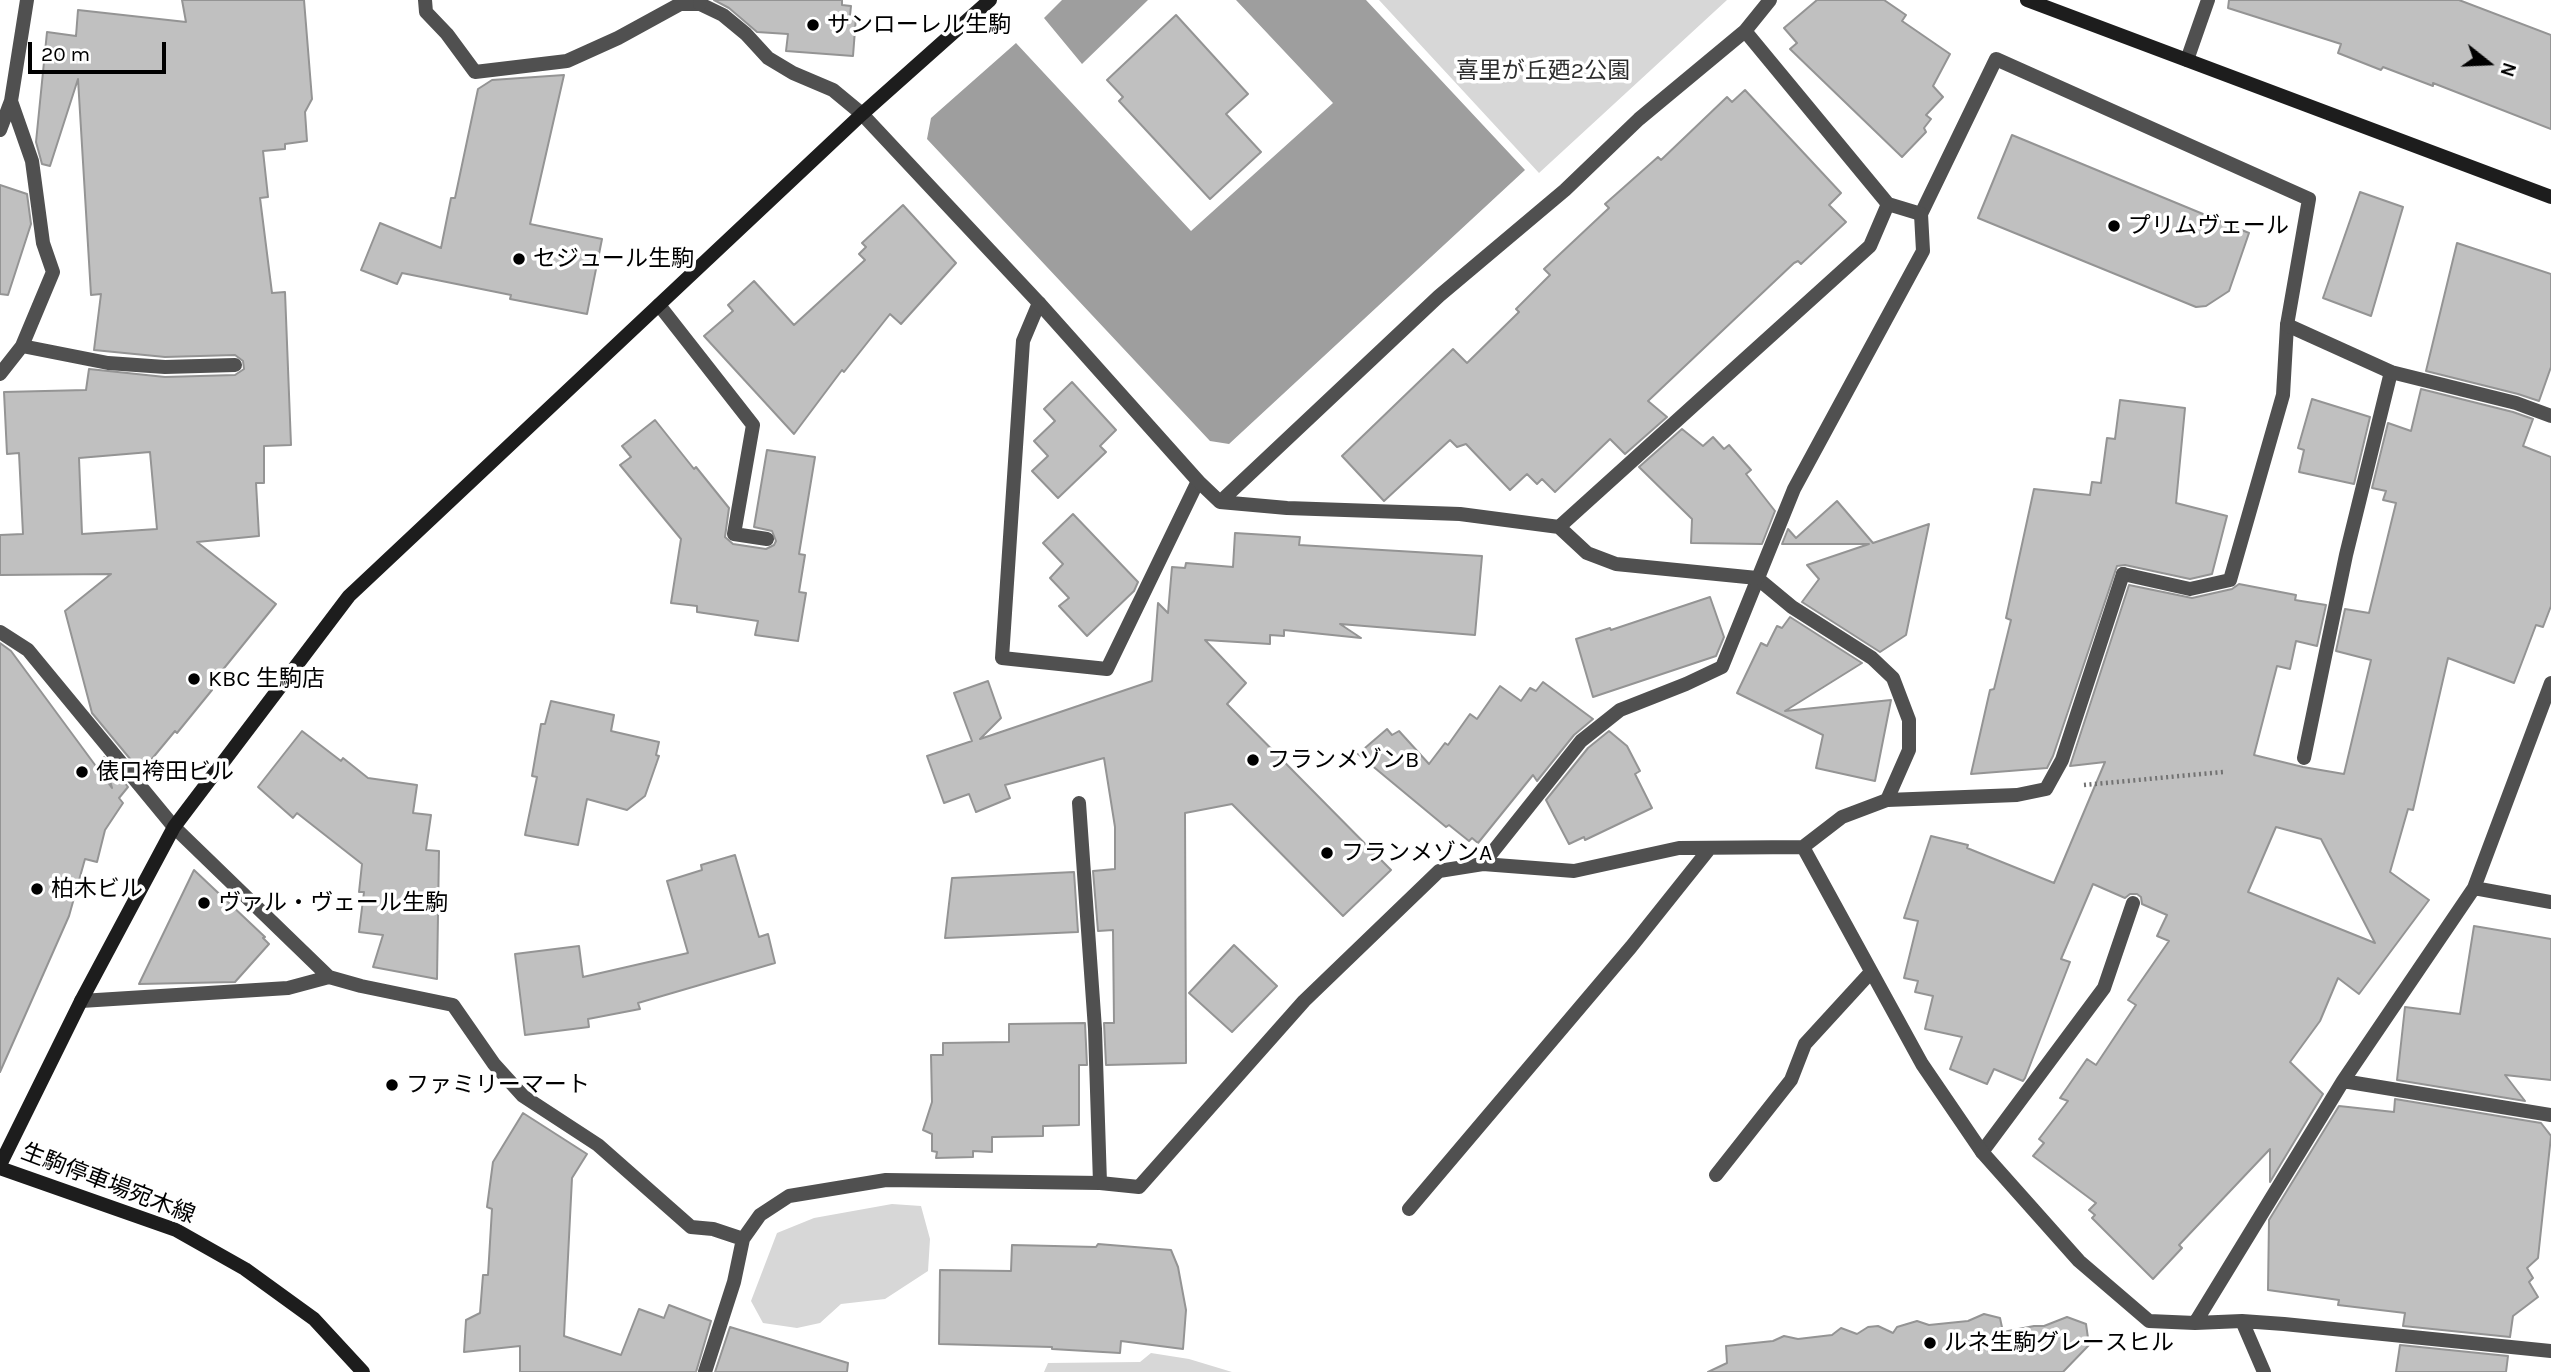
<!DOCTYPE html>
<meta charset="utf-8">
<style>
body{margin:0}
#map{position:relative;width:2551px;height:1372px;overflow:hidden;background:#fff;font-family:Karla,sans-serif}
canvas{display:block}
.north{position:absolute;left:2453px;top:28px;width:70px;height:70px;-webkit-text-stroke:5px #fff;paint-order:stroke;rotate:108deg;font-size:19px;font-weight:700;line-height:28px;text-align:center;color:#000}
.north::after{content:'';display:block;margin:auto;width:24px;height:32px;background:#000;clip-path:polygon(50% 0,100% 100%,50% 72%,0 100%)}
.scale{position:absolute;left:28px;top:42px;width:138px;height:32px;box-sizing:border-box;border:4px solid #000;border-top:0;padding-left:9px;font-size:21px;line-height:24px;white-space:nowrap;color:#000;-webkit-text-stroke:5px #fff;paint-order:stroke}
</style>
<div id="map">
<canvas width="2551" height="1372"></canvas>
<div class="north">N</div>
<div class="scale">20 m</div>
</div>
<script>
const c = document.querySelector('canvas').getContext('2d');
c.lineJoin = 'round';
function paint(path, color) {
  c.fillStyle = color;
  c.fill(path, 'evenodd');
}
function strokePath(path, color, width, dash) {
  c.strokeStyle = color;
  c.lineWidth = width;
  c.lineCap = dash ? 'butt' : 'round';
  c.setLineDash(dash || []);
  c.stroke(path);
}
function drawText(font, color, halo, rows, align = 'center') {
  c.font = font + ' Karla,"Noto Sans JP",sans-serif';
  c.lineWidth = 7;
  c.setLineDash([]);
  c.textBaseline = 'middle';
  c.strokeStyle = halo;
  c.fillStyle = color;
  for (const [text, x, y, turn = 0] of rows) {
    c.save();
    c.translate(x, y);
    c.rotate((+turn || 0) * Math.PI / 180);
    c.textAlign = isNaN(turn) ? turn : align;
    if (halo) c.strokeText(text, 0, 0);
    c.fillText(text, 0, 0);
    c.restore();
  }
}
paint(new Path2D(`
 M1379 0H1727L1539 173Z
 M892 1204 921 1206 930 1239 928 1271 885 1299 841 1304 820 1323 797 1328 763 1323 751 1301 777 1233 814 1218Z
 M1151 1353 1189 1359 1232 1372H1044L1048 1363 1140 1362Z`), '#d7d7d7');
paint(new Path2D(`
 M1062 0H1148L1082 64 1044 18Z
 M1236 0H1366L1525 170 1229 444 1210 441 927 139 931 118 1016 43 1191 231 1333 103Z`), '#9e9e9e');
const building = new Path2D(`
 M182 0H304L312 99 305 112 307 141 285 144V149L263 151 268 197 260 198 272 293 285 292 291 445 264 446V483H256L259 536 197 542 276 604 208 688 212 690 177 733 175 731 141 772 92 713 65 611 111 574 0 575V535L23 534 19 453 7 454 4 392 86 390 89 369 165 377 235 375 244 369 243 361 235 355 165 357 94 350 101 294 91 295 78 79 50 166 42 164 36 142 47 32 76 36 78 10 186 22ZM150 452 157 529 82 534 79 458Z
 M714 0H842V5L851 6 850 16 856 17 853 56 786 51 788 34 757 32 729 8Z
 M1817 0H1884L1906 15 1902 21 1950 54 1933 86 1943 97 1926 115 1931 119 1924 128 1926 132 1902 157 1790 49 1797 43 1784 28Z
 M2229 0H2459L2551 35V129L2433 83V86L2383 67 2381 70 2338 53 2341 44 2228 8Z
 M1176 15 1248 94 1226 114 1261 152 1210 199 1119 101 1123 97 1107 80Z
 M564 75 530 224 602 239 587 314 510 299 511 295 402 273 397 284 361 270 380 223 441 248 451 198H455L478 89 492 80Z
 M1745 90 1841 193 1829 205 1846 222 1801 264 1798 261 1794 263 1648 401 1667 417 1625 454 1610 439 1555 492 1542 479 1537 484 1527 474 1510 490 1466 444 1457 447 1450 440 1384 501 1342 456 1453 349 1467 363 1519 312 1516 309 1550 275 1544 269 1609 208 1605 204 1658 157 1661 160 1727 97 1732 102Z
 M2012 135 2249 233 2229 291 2206 306 2196 307 1978 218Z
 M0 185 27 194 31 224 8 295 0 294Z
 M2360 192 2403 207 2371 316 2323 298Z
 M903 205 956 263 901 324 890 314 844 372 842 370 794 434 704 336 733 311 728 305 754 281 794 325 865 260 859 254 866 247 862 243Z
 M2457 243 2551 274V367L2539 401 2518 394 2426 371Z
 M1072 382 1116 430 1100 446 1106 452 1058 498 1032 471 1048 456 1034 441 1055 421 1044 409Z
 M2421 389 2513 412 2533 419 2523 446 2551 457V606L2543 627 2536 625 2514 683 2448 658 2413 810 2408 809 2390 872 2429 900 2359 994 2338 978 2320 1021 2290 1062 2323 1094 2270 1182V1149L2179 1245 2182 1248 2153 1279 2092 1218 2095 1215 2089 1210 2096 1203 2033 1156 2044 1143 2039 1139 2068 1101 2060 1098 2087 1059 2096 1065 2136 1005 2128 1000 2169 941 2157 936 2167 915 2142 904 2141 897 2137 894H2130L2125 898 2093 884 2061 959 2070 962 2025 1078 2023 1081 1994 1069 1987 1084 1950 1069 1962 1037 1925 1029 1933 996 1915 992 1918 981 1904 978 1918 921 1904 918 1931 836 1968 845 1967 848 2054 883 2105 762 2070 766 2129 585 2192 598 2232 589 2239 584 2296 595 2295 600 2326 605 2317 646 2296 641 2290 669 2277 666 2254 755 2303 767 2344 774 2371 660 2336 651 2345 609 2369 613 2396 503 2383 500 2386 491 2372 488 2388 423 2411 431ZM2276 827 2321 839 2375 943 2248 892Z
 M2312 399 2370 417 2354 484 2299 472 2304 450 2298 448Z
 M2120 400 2185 408 2176 503 2227 516 2212 574 2190 579 2125 565 2117 566 2053 756 2047 768 1971 774 1990 690 1994 689 2011 620 2006 618 2034 489 2090 495 2092 482 2101 483 2107 438 2115 439Z
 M655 420 694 469 696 467 729 508 725 537 733 544 766 549 774 545 776 541 772 531 754 527 767 450 815 457 799 554 805 555 799 592 806 593 798 641 755 635 758 621 697 612V606L671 603 681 539 620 465 631 457 622 446Z
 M1682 429 1703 446 1713 437 1724 449 1729 445 1751 470 1746 474 1775 511 1762 544 1691 543 1692 519 1639 467Z
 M1837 501 1873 543 1929 524 1906 635 1880 652 1802 602 1819 579 1807 565 1869 544H1782L1788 529 1796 538Z
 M1073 514 1138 582 1134 591 1087 636 1059 606 1069 598 1050 578 1063 564 1043 543Z
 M1235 533 1300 537 1299 545 1482 556 1475 635 1340 624 1361 638 1284 630V636L1270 635V644L1205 640 1246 683 1227 704 1391 870 1343 916 1232 804 1185 813 1186 1063 1106 1065 1104 1023H1114L1113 930 1098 931 1093 871 1115 869V827L1104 758 1005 785 1010 798 976 812 969 794 944 803 927 756 972 741 954 693 988 681 1001 718 980 739 1152 681 1158 603 1168 613 1172 567 1185 568 1186 563 1233 567Z
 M1710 597 1724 637 1716 656 1593 697 1576 639 1610 628 1611 630Z
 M1790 617 1862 663 1785 711 1891 700 1875 781 1816 768 1823 735 1737 693 1761 643 1767 646 1777 626 1782 628Z
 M0 643 11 651 112 788 104 757 128 787 119 798 123 803 105 830 97 862 85 859 69 916 0 1072Z
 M1543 682 1593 719 1574 735 1537 781 1533 775 1478 843 1472 838 1469 841 1449 825 1446 827 1358 754 1387 729 1392 735 1399 731 1429 764 1445 743 1448 745 1470 714 1477 719 1500 686 1521 701 1530 688 1536 691Z
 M551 701 614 715 611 731 659 742 656 755 659 756 645 796 627 810 587 799 578 845 525 835 537 777 532 776 541 724H545Z
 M302 731 341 761 343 758 368 778 417 785 413 813 431 815 426 850 439 851 437 979 373 967 383 935 359 932 364 892H359L362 864 297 813 293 818 258 787Z
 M1609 731 1627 746 1640 771 1635 774 1652 808 1585 840 1584 837 1569 844 1546 800 1588 748Z
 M735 855 759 937 768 934 775 963 638 1003 640 1009 588 1019 589 1027 525 1035 515 954 579 946 583 977 688 953 667 881 702 870 701 865Z
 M194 870 265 937 263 938 269 944 235 982 139 984Z
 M1074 872 1078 932 945 938 952 878Z
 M2474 926 2551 939V1080L2505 1075 2525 1101 2397 1080 2405 1007 2460 1014Z
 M1234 945 1277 986 1232 1032 1189 993Z
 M1085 1023 1087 1065H1079V1125L1043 1126V1136L992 1137V1152L973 1151V1157L936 1158 937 1152 932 1151V1134L923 1130 932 1102 931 1055H943V1043L1009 1042V1024Z
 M2395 1099 2541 1123 2551 1136 2538 1258 2527 1268 2533 1278 2529 1282 2538 1297 2513 1316 2510 1337 2403 1326 2405 1313 2338 1305 2339 1300 2268 1290 2269 1220 2339 1106 2394 1112Z
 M523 1113 587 1154 572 1178 564 1336 621 1355 639 1309 664 1318 669 1305 711 1321 696 1372H520V1346L464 1352 466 1320 480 1313 483 1275H488L492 1209 487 1207 493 1162Z
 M1098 1244 1171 1250 1178 1267 1186 1310 1183 1349 1121 1341 1120 1353 1052 1349V1347L939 1344 940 1270 1011 1271 1012 1245 1096 1247Z
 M1984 1314 2000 1318 2003 1332 2034 1326H2044L2067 1317 2086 1324 2089 1345 2063 1372H1708L1727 1363 1726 1346 1773 1341 1784 1336 1798 1339 1832 1335 1841 1328 1857 1334 1868 1327 1878 1326 1893 1333 1897 1327 1917 1321 1929 1325 1968 1321Z
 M730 1327 848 1363 847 1372H715Z
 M2400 1345 2508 1356 2506 1372H2396Z`);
paint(building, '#c0c0c0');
strokePath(building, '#949494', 2);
strokePath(new Path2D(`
 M2084 785 2223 772`), '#727272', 4.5, [2, 3.5]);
strokePath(new Path2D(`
 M425 0 426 12 447 34 475 72 567 61 618 38 680 4H700L723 15 746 34 768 58 793 73 833 90 862 114
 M1039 303 1023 341 1002 658 1107 669 1198 481
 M659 305 753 425 734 534 767 539
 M1757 578 1792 607 1872 658 1893 678 1909 720V750L1887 800
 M2304 758 2346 555 2391 372
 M1079 803 1095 1029 1100 1183
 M1483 864 1581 741 1620 710 1686 684 1722 667 1794 489 1923 251 1921 214 1996 59 2309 199 2287 325 2283 395 2230 580 2190 589 2123 574
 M1982 1152 2104 988 2133 903`), '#505050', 14);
strokePath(new Path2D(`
 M700 4 701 0
 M2187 60 2208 0
 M862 114 1039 303 1198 481 1220 502 1287 508 1460 514 1559 527 1870 246 1888 204 1745 31
 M0 130 11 101
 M1888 204 1921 214
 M2287 325 2391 372 2516 403 2551 416
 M22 346 108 363 165 367 235 365
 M0 374 22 346 53 272 43 243 32 161 11 101 27 0
 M1220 502 1439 296 1565 190 1639 119 1745 31 1770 0
 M1559 527 1587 553 1616 564 1757 578
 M0 632 28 650 174 827 329 977 361 986 453 1005 494 1064 523 1096 598 1145 691 1227 713 1229 743 1239
 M1803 847 1922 1064 1982 1152 2079 1261 2149 1321 2195 1323 2242 1321 2284 1324 2551 1351
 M2474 888 2551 902
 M81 1001 288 988 329 977
 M2343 1081 2551 1115
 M1716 1175 1791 1080 1805 1044 1871 972
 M1409 1209 1631 947 1710 848
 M2242 1321 2264 1372
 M2195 1323 2343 1081 2474 888 2551 683
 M705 1372 734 1282 743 1239 760 1215 789 1196 886 1180 1100 1183 1139 1187 1304 1001 1439 871 1483 864 1574 871 1679 848 1803 847 1842 817 1887 800 2017 795 2046 789 2062 760 2123 574`), '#505050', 14);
strokePath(new Path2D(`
 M2027 0 2551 197
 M0 1165 81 1001 174 827 349 596 862 114 990 0
 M0 1168 176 1230 245 1269 314 1319 363 1372`), '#1d1d1d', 14);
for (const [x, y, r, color] of [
 [813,25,7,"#000"],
 [2114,226,7,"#000"],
 [519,259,7,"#000"],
 [194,679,7,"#000"],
 [1253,760,7,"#000"],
 [82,772,7,"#000"],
 [1327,853,7,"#000"],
 [37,889,7,"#000"],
 [204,903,7,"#000"],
 [392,1085,7,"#000"],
 [1930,1343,7,"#000"]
]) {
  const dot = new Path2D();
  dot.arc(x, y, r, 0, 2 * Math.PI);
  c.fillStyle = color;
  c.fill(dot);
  strokePath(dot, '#fff', 2.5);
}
drawText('23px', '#000', '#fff', [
 ["サンローレル生駒",827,25],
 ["プリムヴェール",2128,226],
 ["セジュール生駒",533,259],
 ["KBC 生駒店",208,679],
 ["フランメゾンB",1267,760],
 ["俵口袴田ビル",96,772],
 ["フランメゾンA",1341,853],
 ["柏木ビル",51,889],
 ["ヴァル・ヴェール生駒",218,903],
 ["ファミリーマート",406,1085],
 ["ルネ生駒グレースヒル",1944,1343]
], 'left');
drawText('23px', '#2e2e2e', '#fff', [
 ["喜里が丘廼2公園",1543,71]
]);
drawText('23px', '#000', '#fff', [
 ["生駒停車場宛木線",108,1184,21]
]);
</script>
